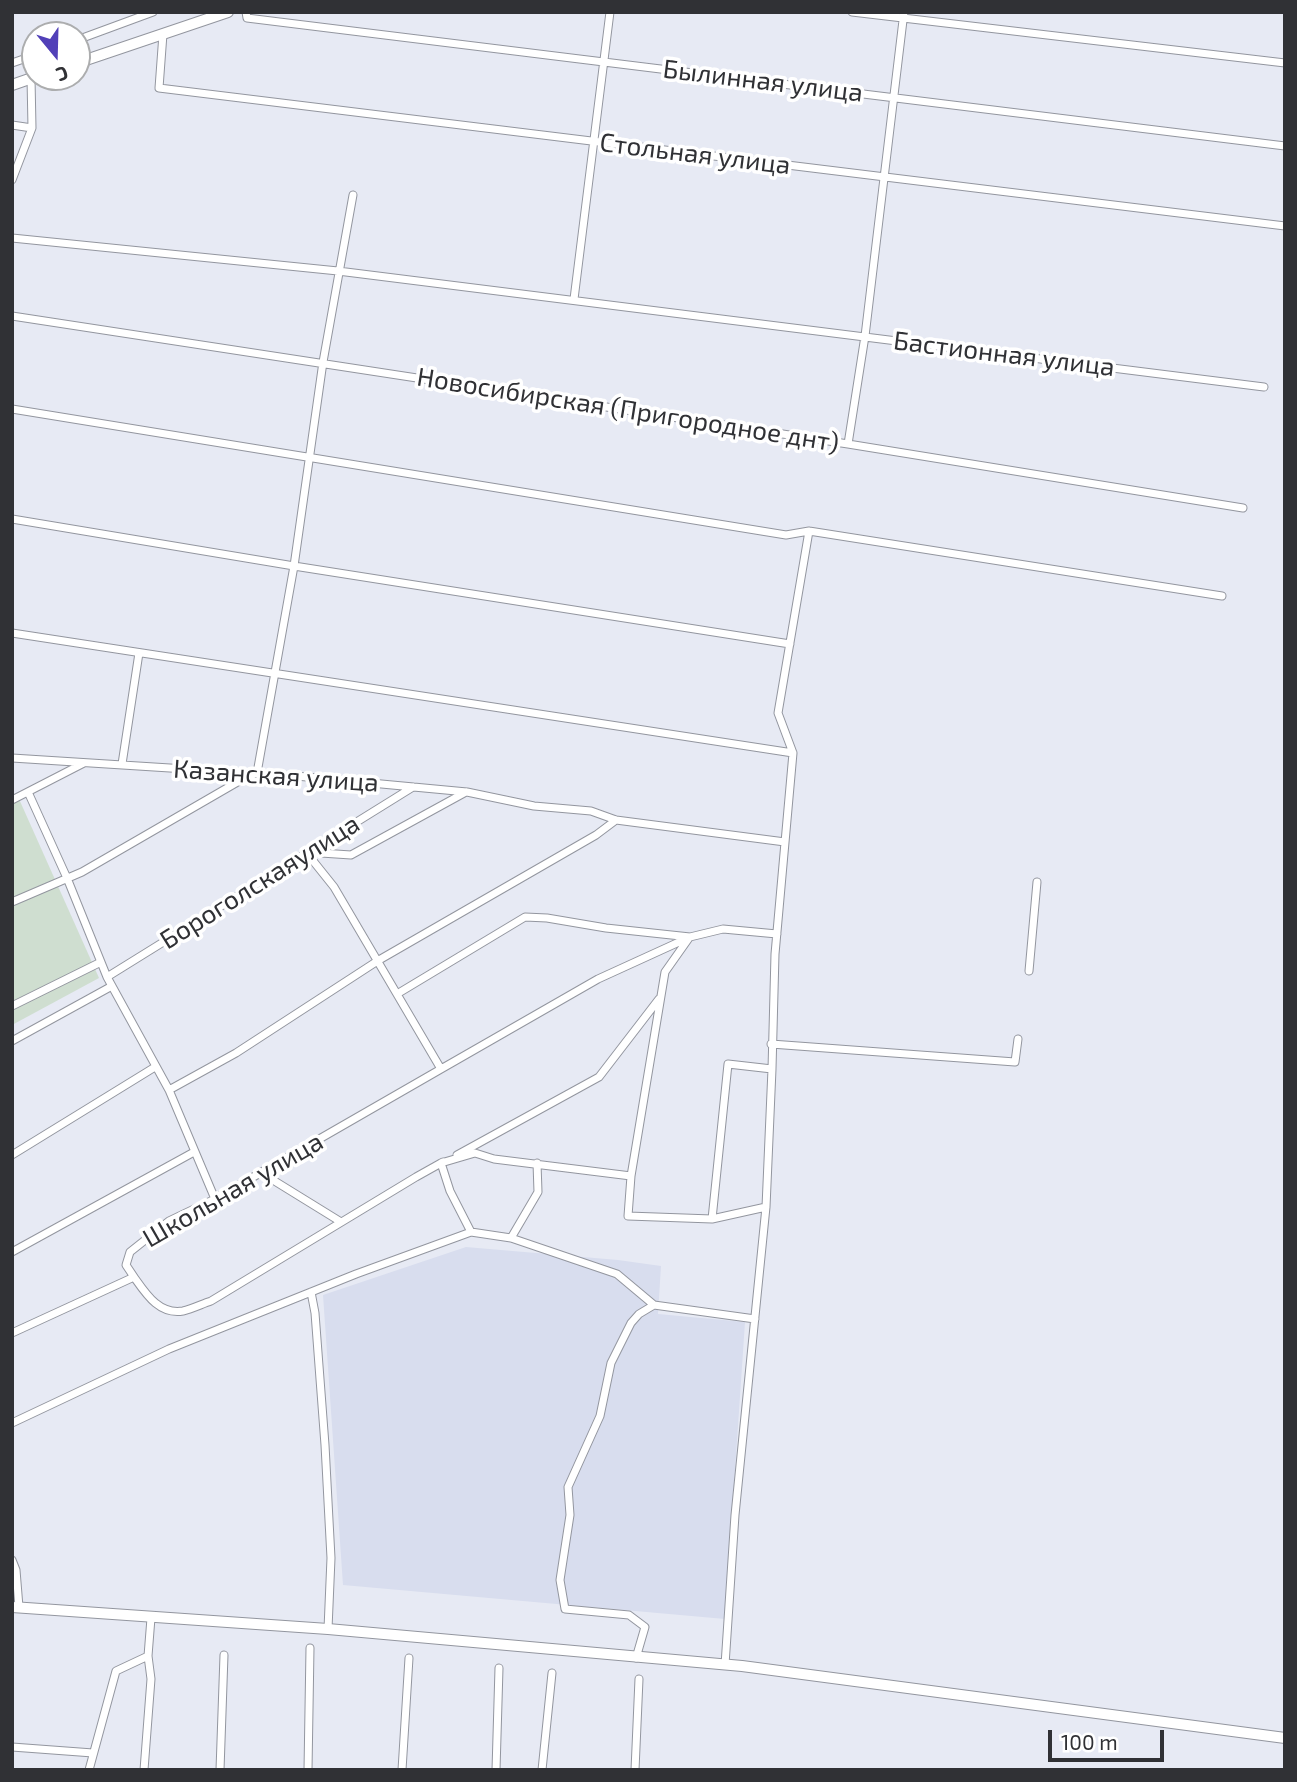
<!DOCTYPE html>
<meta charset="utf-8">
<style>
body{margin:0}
#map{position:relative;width:1297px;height:1782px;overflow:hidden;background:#e7eaf4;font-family:"Exo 2",sans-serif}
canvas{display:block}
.frame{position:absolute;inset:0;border:14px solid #303135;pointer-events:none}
.north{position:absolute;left:21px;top:21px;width:70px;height:70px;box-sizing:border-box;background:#fff;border:2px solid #acadae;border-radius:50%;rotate:161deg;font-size:19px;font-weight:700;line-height:28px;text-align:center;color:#303135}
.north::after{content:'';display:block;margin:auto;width:24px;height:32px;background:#5140b8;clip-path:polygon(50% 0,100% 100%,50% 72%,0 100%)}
.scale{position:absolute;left:1048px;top:1730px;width:116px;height:32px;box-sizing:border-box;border:4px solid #303135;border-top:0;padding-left:9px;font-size:21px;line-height:24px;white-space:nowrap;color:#303135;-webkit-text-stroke:5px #fff;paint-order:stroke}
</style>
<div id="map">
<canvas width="1297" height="1782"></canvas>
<div class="frame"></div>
<div class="north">С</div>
<div class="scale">100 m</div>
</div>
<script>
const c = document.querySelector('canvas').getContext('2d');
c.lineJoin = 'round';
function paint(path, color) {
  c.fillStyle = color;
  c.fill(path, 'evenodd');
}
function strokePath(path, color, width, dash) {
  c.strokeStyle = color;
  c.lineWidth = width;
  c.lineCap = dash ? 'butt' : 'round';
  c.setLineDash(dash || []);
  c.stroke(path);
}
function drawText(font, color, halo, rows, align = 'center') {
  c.font = font + ' "Exo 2",sans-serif';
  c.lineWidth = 7;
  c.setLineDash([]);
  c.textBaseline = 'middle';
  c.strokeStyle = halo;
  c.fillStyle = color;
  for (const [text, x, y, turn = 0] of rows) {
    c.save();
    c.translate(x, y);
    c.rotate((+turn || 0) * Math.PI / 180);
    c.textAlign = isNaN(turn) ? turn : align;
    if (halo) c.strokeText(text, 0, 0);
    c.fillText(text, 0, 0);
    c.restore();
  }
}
paint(new Path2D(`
 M466 1247 618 1260 661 1266 658 1314 745 1322 725 1619 343 1585 323 1295Z`), '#d8ddee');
paint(new Path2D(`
 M19 799 99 978 12 1025V802Z`), '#cfded0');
const street = new Path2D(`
 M246 12 247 18 1285 146
 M852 12 1285 63
 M163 34 159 88 1285 226
 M77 40 153 12
 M12 63 35 55
 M12 125 32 128
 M12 180 32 128 31 78
 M12 238 338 271 1264 387
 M574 299 610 12
 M12 316 848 444 1243 508
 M12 409 786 535 809 531 1222 596
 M848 444 865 336 904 12
 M12 519 294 566 790 644
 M12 633 793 753
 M12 758 296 776 467 792 534 806 591 811 616 820 785 842
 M122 764 139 653
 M28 792 67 878 107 977 169 1090 215 1199
 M12 800 84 763
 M306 852 334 887 441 1069 598 979 690 937
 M306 852 351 855 466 792
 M12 902 82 872 241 780 257 773 294 566 323 362 353 195
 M689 938 665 972 631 1176 628 1216 712 1219 766 1207
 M1029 971 1037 882
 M107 977 413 787
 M397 994 525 917 547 918 606 928 690 937 723 929 777 934
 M12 1006 101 962
 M12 1041 112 986
 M771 1044 1015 1062 1018 1039
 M772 1069 775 954 793 753 778 713 809 531
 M169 1090 236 1053 379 960 596 835 616 820
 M12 1155 155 1067
 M457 1155 599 1077 659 999
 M443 1162 441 1163 450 1191 471 1232
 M260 1172 341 1222
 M712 1219 728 1064 772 1069 766 1207 735 1515 725 1665
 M511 1238 538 1192 537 1163
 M12 1252 194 1152
 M134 1277C146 1294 159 1315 183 1311 192 1309 202 1304 211 1301L416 1177 441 1163 475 1153 494 1159 631 1176
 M311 1292 315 1313 325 1445 331 1558 328 1629
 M12 1333 134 1277 126 1265 130 1252 169 1221 215 1199 441 1069
 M12 1423 169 1349 356 1274 471 1232 511 1238 617 1274 654 1305
 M12 1560 16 1570 19 1607
 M636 1658 645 1627 629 1615 565 1609 560 1580 570 1515 568 1487 600 1416 611 1363 631 1323 639 1314 654 1305 755 1319
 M12 1747 93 1753
 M89 1770 116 1671 148 1656
 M144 1770 151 1679 148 1656 151 1618
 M220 1770 224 1655
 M308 1770 310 1648
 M402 1770 409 1658
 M496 1770 499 1668
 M542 1770 552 1673
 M635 1770 639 1679`);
const secondary = new Path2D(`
 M77 63 228 12
 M12 85 35 77
 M12 1607 328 1629 742 1666 1285 1738`);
strokePath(street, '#93969f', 9);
strokePath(secondary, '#93969f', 12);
strokePath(street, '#fff', 7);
strokePath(secondary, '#fff', 10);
drawText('26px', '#303135', '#fff', [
 ["Былинная улица",763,81,7],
 ["Стольная улица",695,154,7],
 ["Бастионная улица",1004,354,7],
 ["Новосибирская (Пригородное днт)",628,410,9],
 ["Казанская улица",276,776,4],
 ["Бороголскаяулица",260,882,-32],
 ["Школьная улица",233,1190,-30]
]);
</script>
